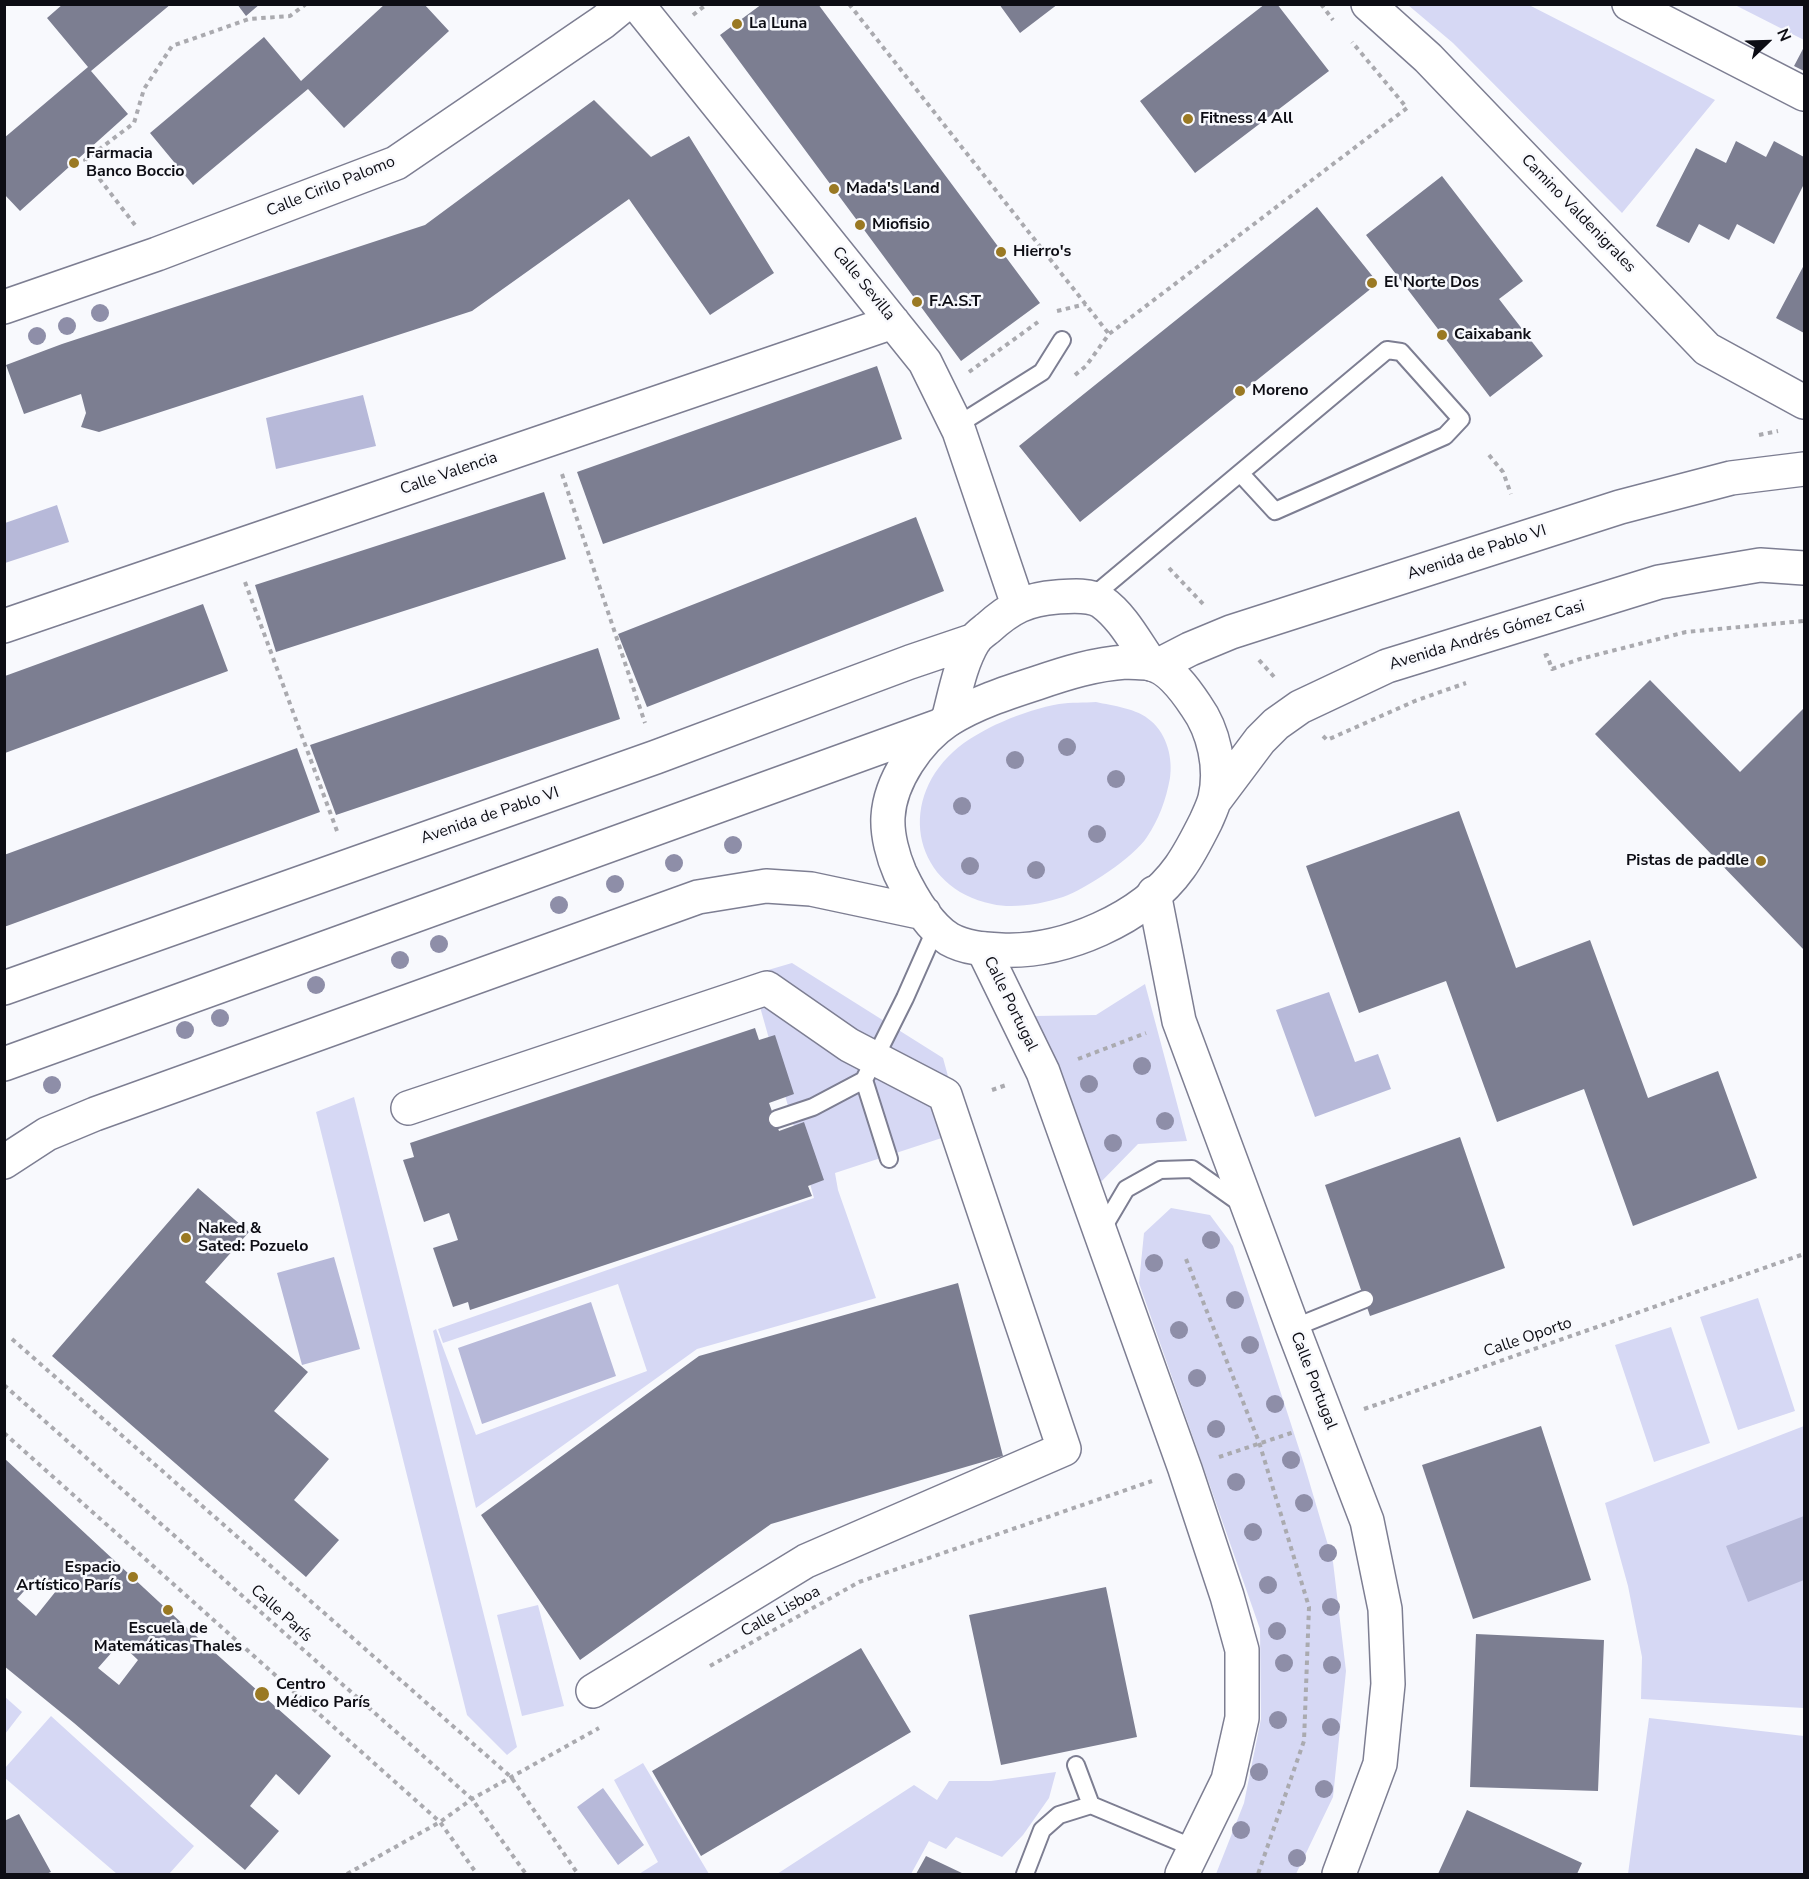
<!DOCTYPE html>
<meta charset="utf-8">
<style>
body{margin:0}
#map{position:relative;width:1809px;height:1879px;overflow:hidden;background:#f8f9fd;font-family:"Nunito Sans",sans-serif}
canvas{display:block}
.frame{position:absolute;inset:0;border:6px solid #0d0d14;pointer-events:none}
.north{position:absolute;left:1737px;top:12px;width:60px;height:60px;-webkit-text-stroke:4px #f8f9fd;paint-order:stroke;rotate:67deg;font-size:16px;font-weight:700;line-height:24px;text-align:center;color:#0d0d14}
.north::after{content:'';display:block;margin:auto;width:21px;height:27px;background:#0d0d14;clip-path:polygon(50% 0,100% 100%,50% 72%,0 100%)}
</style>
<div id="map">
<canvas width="1809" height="1879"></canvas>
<div class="frame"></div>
<div class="north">N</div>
</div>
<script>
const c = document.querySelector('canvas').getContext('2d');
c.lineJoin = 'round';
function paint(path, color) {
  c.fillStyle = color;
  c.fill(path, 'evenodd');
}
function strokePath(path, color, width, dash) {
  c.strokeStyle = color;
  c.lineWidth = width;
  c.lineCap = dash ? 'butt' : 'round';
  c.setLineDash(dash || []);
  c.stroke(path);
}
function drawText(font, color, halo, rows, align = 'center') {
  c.font = font + ' "Nunito Sans",sans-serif';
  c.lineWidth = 5;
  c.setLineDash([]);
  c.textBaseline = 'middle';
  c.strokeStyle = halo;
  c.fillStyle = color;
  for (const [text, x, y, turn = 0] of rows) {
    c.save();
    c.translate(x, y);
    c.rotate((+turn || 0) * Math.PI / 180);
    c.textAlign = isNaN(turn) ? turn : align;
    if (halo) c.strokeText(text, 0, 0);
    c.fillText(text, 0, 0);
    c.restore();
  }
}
paint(new Path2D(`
 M1408 5H1529L1715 100 1622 213 1453 43Z
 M1735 5H1804V40Z
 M1096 702C1113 706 1137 708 1151 721 1167 734 1173 759 1170 778 1166 800 1159 819 1147 837 1134 857 1086 889 1063 897 1042 904 1013 909 992 904 915 888 896 804 953 752 978 729 1025 710 1059 704 1071 702 1084 703 1096 702Z
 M792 963 943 1058 963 1131 835 1173 838 1190 876 1298 697 1349 476 1508 433 1331 436 1329 476 1435 647 1371 618 1284 443 1343 438 1329 814 1198 751 975Z
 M1145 984 1187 1141 1138 1144 1097 1186 1035 1016 1096 1015Z
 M354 1097 517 1747 507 1755 467 1715 316 1112Z
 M1171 1208 1210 1215 1233 1246 1304 1464 1333 1562 1346 1671 1333 1797 1296 1874H1216L1244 1803 1261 1719 1260 1629 1139 1283 1144 1233Z
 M1758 1298 1795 1411 1738 1430 1700 1317Z
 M1671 1327 1710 1443 1654 1462 1615 1345Z
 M1804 1426V1708L1641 1699 1642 1657 1628 1586 1605 1503Z
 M538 1605 564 1706 522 1716 497 1615Z
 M4 1696 22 1712 5 1734H4Z
 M51 1716 194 1846 169 1874H117L5 1778V1768Z
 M1649 1718 1804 1736V1874H1628Z
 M643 1763 709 1874H639L658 1862 614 1780Z
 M1056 1772 1049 1798 1023 1835 1002 1857 956 1837 946 1849 929 1841 911 1874H777L914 1785 937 1800 949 1781H991Z`), '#d6d8f4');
paint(new Path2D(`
 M363 395 376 446 276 469 266 418Z
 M57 505 69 542 5 563V523Z
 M1329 992 1355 1062 1378 1054 1391 1089 1315 1117 1276 1010Z
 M334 1257 360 1349 302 1365 277 1273Z
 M591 1302 616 1376 482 1424 458 1348Z
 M1804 1516V1580L1748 1602 1726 1546Z
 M603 1788 644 1845 618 1865 577 1807Z`), '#b7b9d9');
paint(new Path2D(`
 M63 4H171L91 71 128 114 20 211 4 194V138L88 67 47 18Z
 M237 4H260L246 16Z
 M385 4H424L449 31 344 128 308 89 193 185 150 133 264 37 301 81Z
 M762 4H818L1040 303 961 361 720 35Z
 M999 4H1058L1020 33Z
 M1265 4H1277L1329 71 1195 173 1140 101Z
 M1804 47V71L1794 66Z
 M594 100 651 157 689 136 774 273 710 315 629 199 472 311 99 432 81 427 86 413 81 394 24 414 6 365 62 344 425 225Z
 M1736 141 1766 157 1774 141 1804 157V184L1774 244 1737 224 1729 240 1699 224 1689 243 1656 226 1696 148 1726 163Z
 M1442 176 1523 281 1499 299 1543 356 1490 397 1366 235Z
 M1317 207 1378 283 1080 522 1019 446Z
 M1804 265V333L1776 318Z
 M877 366 902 439 603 544 577 472Z
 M544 492 566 559 276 652 255 585Z
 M916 517 944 591 647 707 618 634Z
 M203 604 228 671 5 753V676Z
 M598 648 620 719 336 815 310 745Z
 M1650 680 1740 772 1804 708V950L1595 734Z
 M297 748 320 812 4 927V855Z
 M1459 811 1516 968 1590 940 1648 1098 1718 1071 1757 1178 1633 1226 1584 1089 1497 1122 1446 981 1359 1013 1306 866Z
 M755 1028 759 1040 775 1035 794 1094 769 1103 779 1131 804 1122 824 1180 808 1186 812 1196 470 1310 468 1302 453 1307 433 1248 458 1240 449 1213 424 1222 403 1160 414 1157 410 1143Z
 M1460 1137 1505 1268 1370 1316 1325 1185Z
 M198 1188 249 1232 205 1282 308 1372 274 1411 329 1459 294 1500 339 1540 306 1577 52 1356Z
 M958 1283 1003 1456 771 1524 580 1660 481 1515 699 1356Z
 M1541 1426 1591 1580 1473 1619 1422 1465Z
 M4 1458 186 1627 331 1756 299 1795 276 1774 250 1806 279 1831 245 1870 74 1723 4 1666ZM38 1575 56 1591 36 1616 17 1599ZM120 1643 138 1660 119 1685 98 1668Z
 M1106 1587 1137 1737 1001 1765 969 1615Z
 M1476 1634 1604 1640 1598 1791 1470 1787Z
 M861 1648 911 1732 701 1856 652 1771Z
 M1467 1810 1582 1863 1577 1874H1438Z
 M19 1814 51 1872 46 1874H4V1821Z
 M926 1856 964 1874H916Z`), '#7c7e91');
const service = new Path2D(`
 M956 426 1042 372 1062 340
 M1092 597 1387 350 1401 352 1461 419 1445 436 1275 511 1241 474
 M777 1119 813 1107 864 1080
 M889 1159 864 1080 905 998 936 928
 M1100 1233 1126 1189 1160 1170 1192 1169 1243 1205
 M1293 1328 1365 1299
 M1076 1765 1091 1805 1194 1848
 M1025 1874 1042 1830 1059 1815 1091 1805`);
const minor = new Path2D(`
 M637 4 925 362 959 431 1018 605
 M1368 4 1428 58 1707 349 1804 402
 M4 626 893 322
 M948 720C955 694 960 664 974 641 977 636 983 632 988 628 1010 608 1027 599 1057 597 1071 596 1090 594 1102 602 1123 617 1136 643 1151 664
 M4 988 656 757 910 662 975 640
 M408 1108 767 988 849 1045 945 1095 1064 1449 806 1561 593 1691`);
const tertiary = new Path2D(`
 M1629 4 1804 94
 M4 307 157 254 396 163 603 22 625 4
 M1154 893 1179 1021 1293 1328 1367 1521 1385 1609 1388 1684 1380 1764 1339 1874
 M983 949 1043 1072 1185 1469 1227 1596 1242 1650V1718L1228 1780 1182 1874`);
const secondary = new Path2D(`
 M1126 662C1134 663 1143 662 1151 664 1170 668 1186 691 1196 706 1214 731 1222 768 1215 798 1213 806 1209 814 1206 821 1198 837 1190 853 1180 867 1143 919 1063 953 1001 950 983 949 965 948 949 939 927 925 911 896 900 873 893 857 887 835 888 817 890 781 918 740 948 720 975 703 1006 693 1037 683 1066 673 1095 664 1126 662Z
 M1157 666 1190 649 1231 632 1620 507 1731 478 1804 469
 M1215 800 1260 740 1276 724 1300 707 1387 666 1659 582 1760 565 1804 568
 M4 1064 939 726
 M4 1162 47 1134 95 1114 698 897 766 886 811 889 924 913`);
strokePath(service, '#7d7e92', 20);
strokePath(minor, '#7d7e92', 36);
strokePath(tertiary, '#7d7e92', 36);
strokePath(secondary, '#7d7e92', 36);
strokePath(new Path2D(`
 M849 4 1109 334
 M1321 4 1333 20
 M693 15 707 4
 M135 225 85 160 134 123 144 89 172 46 249 19 290 16 306 4
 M1057 311 1086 304
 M969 372 1038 322
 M1075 375 1086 366 1109 334 1407 108 1352 42
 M1759 435 1778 431
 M1489 455 1503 472 1511 494
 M562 474 645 723
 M1169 568 1203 604
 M245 582 337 831
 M1544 656 1547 655 1552 669 1580 659 1686 632 1804 621
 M1259 660 1276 679
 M1323 736 1327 740 1415 701 1466 683
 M1078 1059 1146 1033
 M992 1090 1009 1084
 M1186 1259 1259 1442 1309 1607 1304 1741 1258 1874
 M12 1339 511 1777 578 1874
 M4 1385 472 1799 526 1874
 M1364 1409 1804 1254
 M4 1433 440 1822 477 1874
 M1219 1457 1294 1432
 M710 1666 859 1582 1152 1481
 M347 1874 440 1822 472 1799 599 1728`), '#aaaaaf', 4, [4.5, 4.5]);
strokePath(service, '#fff', 16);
strokePath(minor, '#fff', 33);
strokePath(tertiary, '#fff', 33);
strokePath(secondary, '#fff', 33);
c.fillStyle = '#8e8ea8';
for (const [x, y] of [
 [100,313],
 [67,326],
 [37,336],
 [1067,747],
 [1015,760],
 [1116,779],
 [962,806],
 [1097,834],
 [733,845],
 [674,863],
 [970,866],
 [1036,870],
 [615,884],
 [559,905],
 [439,944],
 [400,960],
 [316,985],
 [220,1018],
 [185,1030],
 [1142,1066],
 [1089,1084],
 [52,1085],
 [1165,1121],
 [1113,1143],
 [1211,1240],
 [1154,1263],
 [1235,1300],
 [1179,1330],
 [1250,1345],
 [1197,1378],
 [1275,1404],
 [1216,1429],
 [1291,1460],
 [1236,1482],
 [1304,1503],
 [1253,1532],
 [1328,1553],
 [1268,1585],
 [1331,1607],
 [1277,1631],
 [1284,1663],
 [1332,1665],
 [1278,1720],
 [1331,1727],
 [1259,1772],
 [1324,1789],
 [1241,1830],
 [1297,1858]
]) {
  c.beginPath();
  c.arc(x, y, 9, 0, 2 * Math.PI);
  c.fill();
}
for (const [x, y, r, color] of [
 [737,24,6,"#9a7923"],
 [1188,119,6,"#9a7923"],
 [74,163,6,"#9a7923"],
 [834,189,6,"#9a7923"],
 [860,225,6,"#9a7923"],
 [1001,252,6,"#9a7923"],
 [1372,283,6,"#9a7923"],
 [917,302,6,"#9a7923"],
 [1442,335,6,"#9a7923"],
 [1240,391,6,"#9a7923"],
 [1761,861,6,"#9a7923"],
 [186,1238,6,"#9a7923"],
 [133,1577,6,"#9a7923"],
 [168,1610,6,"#9a7923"],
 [262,1694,8,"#9a7923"]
]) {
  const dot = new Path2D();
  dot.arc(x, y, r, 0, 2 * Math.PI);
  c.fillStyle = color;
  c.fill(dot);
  strokePath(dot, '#f8f9fd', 2);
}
drawText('bold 16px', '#0d0d14', '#f8f9fd', [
 ["La Luna",749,24],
 ["Fitness 4 All",1200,119],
 ["Farmacia",86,154],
 ["Banco Boccio",86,172],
 ["Mada's Land",846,189],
 ["Miofisio",872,225],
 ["Hierro's",1013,252],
 ["El Norte Dos",1384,283],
 ["F.A.S.T",929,302],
 ["Caixabank",1454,335],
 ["Moreno",1252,391],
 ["Pistas de paddle",1749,861,"right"],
 ["Naked &",198,1229],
 ["Sated: Pozuelo",198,1247],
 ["Espacio",121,1568,"right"],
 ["Artístico París",121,1586,"right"],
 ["Escuela de",168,1629,"center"],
 ["Matemáticas Thales",168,1647,"center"],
 ["Centro",276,1685],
 ["Médico París",276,1703]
], 'left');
drawText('16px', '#0d0d14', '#f8f9fd', [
 ["Calle Cirilo Palomo",331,187,-22],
 ["Camino Valdenigrales",1578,214,46],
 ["Calle Sevilla",863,284,51],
 ["Calle Valencia",449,474,-19],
 ["Avenida de Pablo VI",1477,553,-18],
 ["Avenida Andrés Gómez Casi",1487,636,-17],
 ["Avenida de Pablo VI",490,816,-19],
 ["Calle Portugal",1010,1004,64],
 ["Calle Oporto",1528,1338,-19],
 ["Calle Portugal",1313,1381,69],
 ["Calle Lisboa",781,1612,-29],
 ["Calle París",281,1614,42]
]);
</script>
